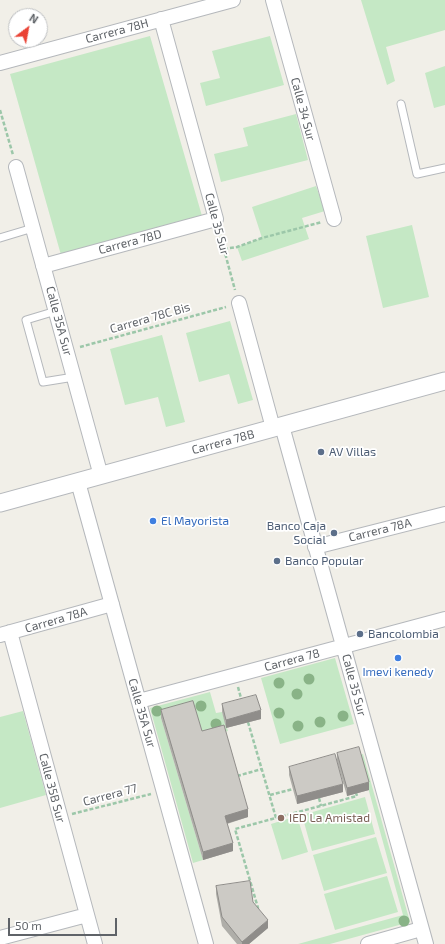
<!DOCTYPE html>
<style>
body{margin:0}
#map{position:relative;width:445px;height:944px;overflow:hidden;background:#f1efe8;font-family:"Exo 2",sans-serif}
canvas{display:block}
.north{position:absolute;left:8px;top:8px;width:40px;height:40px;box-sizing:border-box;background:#fff;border:1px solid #bfc1c3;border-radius:50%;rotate:32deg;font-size:11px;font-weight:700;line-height:16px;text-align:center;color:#5f6368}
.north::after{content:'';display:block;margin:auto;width:14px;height:18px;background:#ea4335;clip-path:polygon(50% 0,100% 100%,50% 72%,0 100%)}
.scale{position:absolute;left:8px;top:918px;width:109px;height:18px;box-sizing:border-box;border:2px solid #5f6368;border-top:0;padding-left:5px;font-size:12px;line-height:14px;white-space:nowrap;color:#5f6368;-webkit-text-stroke:3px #fff;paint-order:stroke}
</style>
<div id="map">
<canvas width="445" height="944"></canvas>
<div class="north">N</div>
<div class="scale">50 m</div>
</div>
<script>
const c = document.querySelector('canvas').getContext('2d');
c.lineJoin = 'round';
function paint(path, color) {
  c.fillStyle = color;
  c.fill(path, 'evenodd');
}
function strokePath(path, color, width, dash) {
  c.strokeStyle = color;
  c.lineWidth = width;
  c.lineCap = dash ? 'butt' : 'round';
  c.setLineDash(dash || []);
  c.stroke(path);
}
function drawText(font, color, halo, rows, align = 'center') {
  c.font = font + ' "Exo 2",sans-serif';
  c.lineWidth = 3.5;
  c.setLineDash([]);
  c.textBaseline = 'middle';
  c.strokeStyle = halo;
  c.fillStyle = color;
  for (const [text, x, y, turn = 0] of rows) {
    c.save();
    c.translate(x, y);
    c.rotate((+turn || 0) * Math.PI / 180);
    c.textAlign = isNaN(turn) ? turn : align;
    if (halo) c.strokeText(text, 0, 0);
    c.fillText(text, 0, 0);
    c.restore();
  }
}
paint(new Path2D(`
 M361 0H445V30L386 47 395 81 387 85Z
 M150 36 202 216 61 255 10 74Z
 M270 36 284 85 206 106 200 83 220 78 212 51Z
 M445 66V105L434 108 425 73Z
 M296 114 308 160 221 182 214 154 248 146 243 128Z
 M316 186 325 211 302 218 309 239 242 261 237 247 262 238 252 207Z
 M412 225 429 297 383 308 366 236Z
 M230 321 253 400 238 404 229 374 199 382 186 333Z
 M162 335 185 422 166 427 158 397 125 405 110 349Z
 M335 658 354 724 280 744 261 678Z
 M210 692 216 713 222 712 228 731 202 739 161 718 203 860 193 863 150 708Z
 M23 711 46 795 0 808V717Z
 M363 754 410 922 330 944H298L403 915 359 755Z
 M365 797 375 834 312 851 302 815Z
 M297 816 308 852 282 860 271 824Z
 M376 837 387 873 324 891 313 855Z
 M387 876 398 912 335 930 324 894Z`), '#c5e8c5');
const service = new Path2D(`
 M401 104 417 174 445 168
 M0 238 33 228
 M56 311 26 320 43 382 74 377`);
const minor = new Path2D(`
 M273 0 334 219
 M0 63 233 0
 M16 167 101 476
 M43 266 216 219 161 19
 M239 303 273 428
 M282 426 426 944
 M78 482 206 944
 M315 547 445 514
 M10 632 95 944
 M0 635 112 604
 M139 701 445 619
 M0 938 87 915
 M368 944 421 929`);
const tertiary = new Path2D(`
 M0 503 445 381`);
strokePath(service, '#b5b8bc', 9);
strokePath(minor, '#b5b8bc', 16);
strokePath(tertiary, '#b5b8bc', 19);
strokePath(new Path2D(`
 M0 110 13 155
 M219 231 235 290
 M224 249 237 247 262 238 322 222
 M80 347 226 307
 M238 687 242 702
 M248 722 276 818 235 829 258 908 255 909
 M237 776 262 769
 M270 795 293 789
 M319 798 321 806
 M72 814 151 794
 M276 818 357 796 356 793`), '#9cc7a9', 2.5, [4, 2]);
strokePath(service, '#fff', 7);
strokePath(minor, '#fff', 14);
strokePath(tertiary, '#fff', 17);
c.fillStyle = '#89b387';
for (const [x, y] of [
 [309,679],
 [279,683],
 [297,694],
 [201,706],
 [157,711],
 [279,713],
 [343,716],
 [320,722],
 [216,724],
 [298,726],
 [404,921]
]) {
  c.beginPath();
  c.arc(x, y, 5.5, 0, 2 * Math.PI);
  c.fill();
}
paint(new Path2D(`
 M222 704 261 719 226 728 222 712Z
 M161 710 202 731 248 817 227 824 233 851 203 860 161 718Z
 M337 753 369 790 347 796 337 761Z
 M289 767 343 792 297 804 289 775Z
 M216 886 268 928 249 944H237L222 926 216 894Z`), '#afaea9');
paint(new Path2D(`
 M261 710V719L226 728V720Z
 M369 782V790L347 796V788Z
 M343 784V792L297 804V796Z
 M248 809V817L225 824V816Z
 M233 843V851L203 860V852Z
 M268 920V928L249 944H242V942Z`), '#8f8d8a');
const building = new Path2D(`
 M256 695 261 710 226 720 222 704Z
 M193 701 202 731 224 725 248 809 225 816 233 843 203 852 161 710Z
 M359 747 369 782 347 788 337 753Z
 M335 754 343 784 297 796 289 767Z
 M250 881 253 902 268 920 242 942 222 917 216 886Z`);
paint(building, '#cccac5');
strokePath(building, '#8f8d8a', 1);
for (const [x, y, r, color] of [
 [321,452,4,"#5c6f8a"],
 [153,521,4,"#3f7fe0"],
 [334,533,4,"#5c6f8a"],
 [277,561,4,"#5c6f8a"],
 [360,634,4,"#5c6f8a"],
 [398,658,4,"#3f7fe0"],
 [281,818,4,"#8d6e63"]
]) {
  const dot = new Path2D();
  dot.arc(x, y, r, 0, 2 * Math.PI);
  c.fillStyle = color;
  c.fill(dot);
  strokePath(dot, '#fff', 1.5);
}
drawText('12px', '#5f6368', '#fff', [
 ["Carrera 78H",117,31,-15],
 ["Calle 34 Sur",303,109,75],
 ["Calle 35 Sur",217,224,75],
 ["Carrera 78D",130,242,-15],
 ["Carrera 78C Bis",150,318,-16],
 ["Calle 35A Sur",59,321,75],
 ["Carrera 78B",223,442,-15],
 ["Carrera 78A",380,530,-14],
 ["Carrera 78A",56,620,-16],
 ["Carrera 78",292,660,-15],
 ["Calle 35 Sur",354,685,75],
 ["Calle 35A Sur",142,713,74],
 ["Calle 35B Sur",52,788,75],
 ["Carrera 77",110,795,-15]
]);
drawText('12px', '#4e5e75', '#fff', [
 ["AV Villas",329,452],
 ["Banco Caja",326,526,"right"],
 ["Social",326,540,"right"],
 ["Banco Popular",285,561],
 ["Bancolombia",368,634]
], 'left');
drawText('12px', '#366cbe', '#fff', [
 ["El Mayorista",161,521],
 ["Imevi kenedy",398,672,"center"]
], 'left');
drawText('12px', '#785e54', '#fff', [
 ["IED La Amistad",289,818]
], 'left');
</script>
